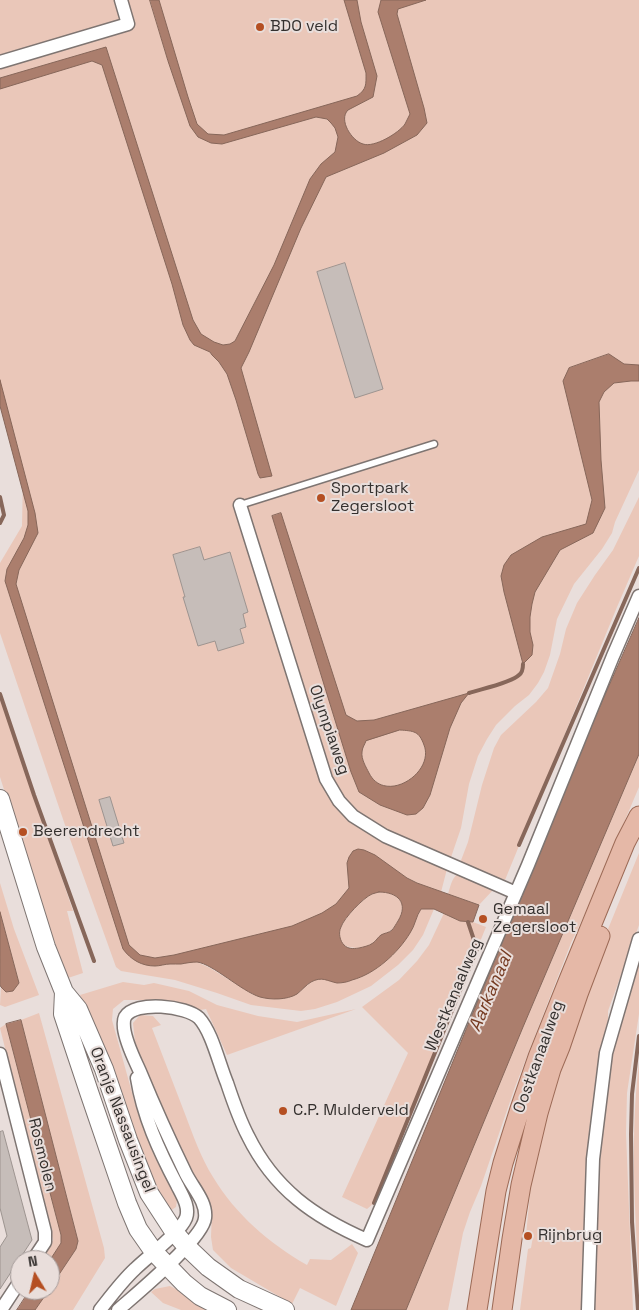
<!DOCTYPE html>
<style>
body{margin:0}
#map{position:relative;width:639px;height:1310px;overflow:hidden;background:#e9dedb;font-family:"Space Grotesk",sans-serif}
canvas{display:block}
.north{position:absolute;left:10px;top:1250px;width:50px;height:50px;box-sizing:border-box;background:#e9dedb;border:1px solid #a19896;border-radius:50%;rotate:351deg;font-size:14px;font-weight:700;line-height:20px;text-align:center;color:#34302e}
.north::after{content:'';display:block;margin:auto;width:18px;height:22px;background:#b54f22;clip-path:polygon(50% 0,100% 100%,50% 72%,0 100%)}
</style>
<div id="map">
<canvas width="639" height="1310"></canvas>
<div class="north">N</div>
</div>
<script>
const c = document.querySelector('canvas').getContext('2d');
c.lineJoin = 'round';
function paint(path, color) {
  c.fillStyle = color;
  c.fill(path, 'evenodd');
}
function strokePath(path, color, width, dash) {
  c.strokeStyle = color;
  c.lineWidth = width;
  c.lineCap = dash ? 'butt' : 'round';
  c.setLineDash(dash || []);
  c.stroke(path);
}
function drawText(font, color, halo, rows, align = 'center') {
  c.font = font + ' "Space Grotesk",sans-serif';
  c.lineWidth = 4;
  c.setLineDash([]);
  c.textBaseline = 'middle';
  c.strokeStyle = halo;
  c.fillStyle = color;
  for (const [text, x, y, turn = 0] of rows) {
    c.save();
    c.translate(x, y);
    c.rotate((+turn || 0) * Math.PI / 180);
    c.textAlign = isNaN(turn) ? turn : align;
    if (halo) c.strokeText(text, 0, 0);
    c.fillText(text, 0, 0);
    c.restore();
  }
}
paint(new Path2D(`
 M0 0H639V470L615 522 612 533 602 549 574 584 557 619 550 655 544 672 538 683 529 695 515 706 496 725 487 739 478 756 469 784 461 828 447 869 441 892C425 887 411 881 398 872L334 919 197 962 210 968 254 995 297 994 311 982 318 979H325L337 983 412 930 419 912 421 909H434L423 935 413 950 398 965 371 986 337 1002 315 1009 301 1011 251 1005 217 993 175 980 121 971 116 967 65 825 0 633V563L22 526 23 477 0 398Z
 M639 497V556L617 607 505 880 460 863 468 842 482 785 494 748 501 735 536 702 548 688 560 654 566 629 577 603 595 575 613 550Z
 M0 696 73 911H67L83 973 68 978 41 905 0 777Z
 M639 754V787L590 903 571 943 515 1087 481 1186 470 1212 463 1233 448 1310H406L523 1027Z
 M639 853V925L608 1011V1019L596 1074 588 1159 583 1310H520L528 1249 531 1248 533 1236 526 1235 531 1183 546 1113 582 993Z
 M461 873 493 890 479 905 448 894C451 885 452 875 461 873Z
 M0 883 14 929 39 995 5 1007 0 1005 1 987 6 992 19 983 0 912Z
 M379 892C392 892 398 895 403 906 401 915 398 925 391 930 388 933 384 934 380 936 377 938 375 942 372 944 359 951 334 950 340 929 343 920 363 898 372 894 374 893 377 893 379 892Z
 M444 913 460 921 473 922 486 927 374 1203 367 1209 342 1197 408 1053 362 1007 399 980 417 961 429 945Z
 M639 955V1014L627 1093 626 1133 633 1310H592L597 1160 604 1088 616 1031Z
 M123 982 144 985 154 983 189 991 217 1005 258 1016 297 1022 356 1009 227 1055 206 1009C197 1012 189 1006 180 1003 166 999 139 1000 124 1000L113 1009 112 1020 134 1100 152 1151 177 1200 176 1207 170 1211 157 1194 116 1083 80 995Z
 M39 1013 104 1248 105 1258 73 1310H35L49 1290H50V1288L76 1249 78 1241 21 1020Z
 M140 1015 153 1016 161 1025 152 1028C163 1057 174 1085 185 1114 193 1135 201 1158 213 1177 235 1214 270 1244 307 1265L310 1259 331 1260 352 1244 358 1253 336 1306 300 1288 292 1304 231 1268 213 1250 211 1237 212 1211 204 1192 167 1126 135 1042 133 1023Z
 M6 1024 61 1235V1243L50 1260H40L53 1240 0 1028Z
 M639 1063V1282C635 1209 630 1136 639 1063Z
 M170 1286 186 1294 206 1310H181L163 1303 151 1292 155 1289Z`), '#eac7b9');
const water = new Path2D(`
 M150 0H159L188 97 197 124 208 134 224 135 357 96C367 89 366 84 366 73L344 0H357L361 22 377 76 373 97 348 110C338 120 352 141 363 144 374 148 399 133 405 124 407 121 408 117 410 114L378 12 381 0H426L398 9 397 14 424 108 427 123 417 135 384 153 326 177 301 228 249 352 241 368 272 476 260 478 258 474 236 400 227 374 219 362 212 355 210 352 194 345 190 340 183 325 172 284 102 65 92 61 0 89V78L106 47 193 320 201 334 214 342 223 345 230 344 235 341 274 265 310 179 321 164 335 152 338 137 335 128 331 123 327 119 316 117 222 144 211 143 198 137 190 126 168 61Z
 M609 354 624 364 639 365V381H631L614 383 604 392 599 402 601 460 605 508 593 533 560 550 535 592 532 604 530 617V632L533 645 532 655 523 664 504 592 501 576 504 565 511 555 542 537 586 524 592 500 563 381 569 368Z
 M0 380 35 513 38 533 19 570 16 584 129 945 140 955 155 958 174 955 292 926 322 913 336 904 349 888 347 863 349 857 353 851 358 849 364 850 375 855 407 878 417 883 479 905 473 922 460 921 434 909H421C416 916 415 926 410 933 398 953 375 974 352 980 348 982 342 983 337 983 327 981 322 976 311 982 306 985 302 990 297 994 287 1000 271 1000 260 997 241 991 213 964 197 962 192 962 186 963 181 964 177 964 174 964 170 964 165 964 160 966 155 966 142 966 131 960 123 949L5 581 7 569 24 538 28 525V511L0 406ZM379 892C398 892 409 903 398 921 396 924 394 928 392 930 389 933 384 933 381 935 378 937 376 941 373 943 369 946 363 947 359 948 353 949 348 949 344 945 340 941 338 933 341 927 344 918 363 898 372 894 374 893 377 893 379 892Z
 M281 513 346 715 357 721 374 720 469 693 461 703 450 728 430 795 423 808 416 814 407 815 380 805 359 792 351 772 272 516ZM400 730C414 731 419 731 424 745 435 773 385 805 369 773 366 767 361 759 362 752 362 748 365 744 366 741Z
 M639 618V754L523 1027 406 1310H351L582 747Z
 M0 912 19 983 13 991 6 992 1 987 0 985Z
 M21 1020 78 1241 76 1249 50 1288V1260L61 1243V1235L6 1024Z
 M30 1290H49L35 1310H17Z`);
paint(water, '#ab7e6d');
strokePath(water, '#87675a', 1);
strokePath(new Path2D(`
 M0 497 4 515 0 523
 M469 693C481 689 511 683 519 675 522 673 523 668 523 664
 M0 694 34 795 94 961
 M519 845 639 568
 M374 1203 477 949 468 922
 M638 1310 632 1222 631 1134 632 1094 639 1036`), '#87675a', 4);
const building = new Path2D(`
 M345 263 383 389 355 398 317 272Z
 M200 547 204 560 230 552 248 612 243 614 246 627 240 629 244 643 218 651 215 641 198 646 183 597H185L173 555Z
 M110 797 124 843 113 846 99 800Z
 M3 1131 32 1240 0 1289V1247L7 1236 0 1208V1132Z`);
paint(building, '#c6bdb9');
strokePath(building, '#9d9490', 1);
const service = new Path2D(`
 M240 505 434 444`);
const minor = new Path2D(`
 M0 62 128 24 121 0
 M240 505 326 779 339 801 353 816 385 836 516 893
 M0 1054 45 1232V1242L33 1260
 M1 1310 20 1281
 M100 1310C111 1296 122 1281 135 1269 147 1257 180 1233 186 1218 190 1207 182 1195 177 1185 159 1151 143 1116 137 1078
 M118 1310C136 1294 203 1239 205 1218 207 1202 193 1188 186 1174 170 1141 155 1108 141 1074 135 1060 126 1044 124 1028 124 1025 123 1021 125 1017 135 1000 187 1006 199 1018 212 1032 219 1064 227 1083 233 1101 239 1119 248 1136 274 1189 314 1217 367 1240L528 865 613 656 639 596
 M588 1310 593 1159 606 1053 639 939`);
const secondary = new Path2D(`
 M0 799 46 947 64 992 78 1009 104 1069 128 1140 149 1193 175 1233 187 1247 208 1267 239 1289 285 1310
 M64 992 63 1014 89 1092 127 1203 138 1229 154 1252 184 1283 200 1296 227 1310`);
const primary = new Path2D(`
 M477 1310 496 1191 503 1163 520 1109 538 1057 568 982 625 843 639 816
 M502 1310 512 1239 521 1185 538 1113 551 1069 560 1047 578 994 600 936`);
strokePath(service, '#7e7572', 9);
strokePath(minor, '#7e7572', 15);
strokePath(secondary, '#7e7572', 20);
strokePath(primary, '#9c6a56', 21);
strokePath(service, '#fff', 6);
strokePath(minor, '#fff', 12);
strokePath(secondary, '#fff', 18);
strokePath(primary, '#e5b8a7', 19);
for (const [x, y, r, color] of [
 [260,27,5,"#b54f22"],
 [321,498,5,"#b54f22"],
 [23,832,5,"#b54f22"],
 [483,919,5,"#b54f22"],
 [283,1111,5,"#b54f22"],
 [528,1236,5,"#b54f22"]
]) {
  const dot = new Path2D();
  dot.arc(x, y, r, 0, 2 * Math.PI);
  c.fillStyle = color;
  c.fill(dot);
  strokePath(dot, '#e9dedb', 2);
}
drawText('16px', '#34302e', '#e9dedb', [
 ["BDO veld",270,27],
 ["Sportpark",331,489],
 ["Zegersloot",331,507],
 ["Beerendrecht",33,832],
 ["Gemaal",493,910],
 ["Zegersloot",493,928],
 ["C.P. Mulderveld",293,1111],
 ["Rijnbrug",538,1236]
], 'left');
drawText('16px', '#34302e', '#e9dedb', [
 ["Olympiaweg",329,730,71],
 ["Westkanaalweg",454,995,-67],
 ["Oostkanaalweg",539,1057,-70],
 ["Oranje Nassausingel",122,1120,69],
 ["Rosmolen",42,1155,76]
]);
drawText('italic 18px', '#763b22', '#e9dedb', [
 ["Aarkanaal",491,992,-67]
]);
</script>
